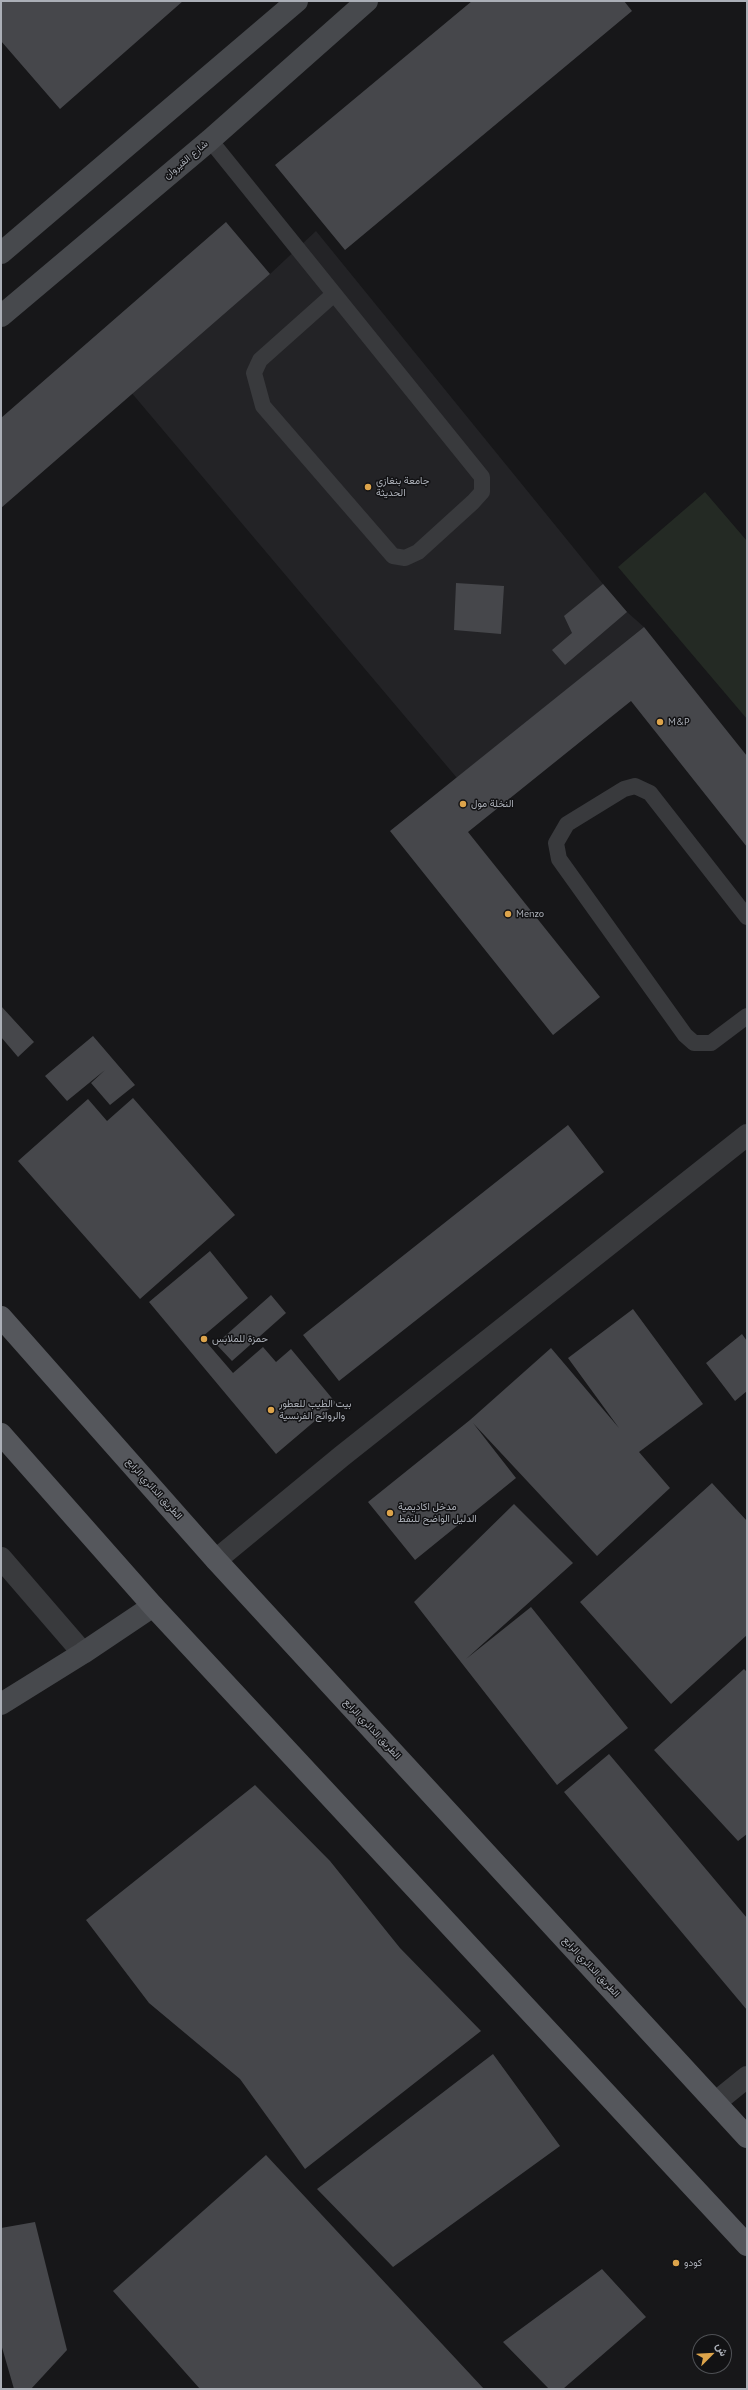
<!DOCTYPE html>
<meta charset="utf-8">
<style>
body{margin:0}
#map{position:relative;width:748px;height:2390px;overflow:hidden;background:#171719;font-family:"PT Sans",Vazirmatn,sans-serif}
canvas{display:block}
.frame{position:absolute;inset:0;border:2px solid #abafb7;pointer-events:none}
.north{position:absolute;left:692px;top:2334px;width:40px;height:40px;box-sizing:border-box;background:#121214;border:1px solid #4f5155;border-radius:50%;rotate:66deg;font-size:11px;font-weight:700;line-height:16px;text-align:center;color:#abafb7}
.north::after{content:'';display:block;margin:auto;width:14px;height:18px;background:#dda44b;clip-path:polygon(50% 0,100% 100%,50% 72%,0 100%)}
</style>
<div id="map">
<canvas width="748" height="2390"></canvas>
<div class="frame"></div>
<div class="north">ش</div>
</div>
<script>
const c = document.querySelector('canvas').getContext('2d');
c.lineJoin = 'round';
function paint(path, color) {
  c.fillStyle = color;
  c.fill(path, 'evenodd');
}
function strokePath(path, color, width, dash) {
  c.strokeStyle = color;
  c.lineWidth = width;
  c.lineCap = dash ? 'butt' : 'round';
  c.setLineDash(dash || []);
  c.stroke(path);
}
function drawText(font, color, halo, rows, align = 'center') {
  c.font = font + ' "PT Sans",Vazirmatn,sans-serif';
  c.lineWidth = 3;
  c.setLineDash([]);
  c.textBaseline = 'middle';
  c.strokeStyle = halo;
  c.fillStyle = color;
  for (const [text, x, y, turn = 0] of rows) {
    c.save();
    c.translate(x, y);
    c.rotate((+turn || 0) * Math.PI / 180);
    c.textAlign = isNaN(turn) ? turn : align;
    if (halo) c.strokeText(text, 0, 0);
    c.fillText(text, 0, 0);
    c.restore();
  }
}
paint(new Path2D(`
 M316 231 603 584 627 612 644 627 457 778 130 391 270 274Z`), '#232326');
paint(new Path2D(`
 M705 492 747 541V719L618 567Z`), '#242a24');
paint(new Path2D(`
 M1 1H183L60 109 1 41Z
 M472 1H624L632 11 345 250 275 165Z
 M226 222 270 274 1 508V418Z
 M456 583 504 586 501 634 454 630Z
 M603 584 627 612 565 665 552 650 572 633 564 616Z
 M644 627 747 756V847L631 701 468 832 600 997 553 1035 390 831Z
 M1 1006 34 1042 18 1057 1 1037Z
 M93 1036 135 1085 110 1105 91 1083 105 1070 67 1101 45 1076Z
 M133 1098 235 1215 140 1299 18 1161 88 1099 107 1121Z
 M568 1125 604 1172 339 1381 303 1335Z
 M210 1251 248 1298 202 1337 233 1373 263 1347 276 1362 291 1349 336 1403 276 1454 149 1302Z
 M271 1295 286 1313 232 1361 216 1344Z
 M633 1309 703 1404 639 1452 670 1488 597 1556 473 1423 516 1478 415 1560 368 1502 470 1420 551 1348 619 1428 568 1358Z
 M742 1334 747 1341V1391L735 1401 706 1363Z
 M712 1483 747 1521V1635L671 1704 580 1602Z
 M514 1504 573 1563 466 1659 531 1607 628 1728 557 1785 414 1602Z
 M744 1669 747 1672V1834L738 1841 654 1750Z
 M609 1754 747 1918V2010L564 1792Z
 M255 1785 330 1861 400 1948 481 2031 305 2169 240 2079 149 2003 86 1920Z
 M493 2054 560 2146 393 2267 317 2189Z
 M266 2155 484 2389H200L113 2291Z
 M35 2222 67 2350 31 2389H14L1 2344V2228Z
 M602 2269 646 2317 563 2389H549L503 2342Z`), '#46474b');
strokePath(new Path2D(`
 M210 140 482 477V492L473 502 418 552 405 558 393 556 263 406 254 373 260 360 334 294
 M747 917 650 793 635 786 624 789 567 824 556 843 559 859 685 1035 694 1043H711L747 1016`), '#393a3d', 16);
strokePath(new Path2D(`
 M1 1558 83 1653
 M216 1560 342 1456 747 1135
 M716 2102 747 2077`), '#393a3d', 22);
strokePath(new Path2D(`
 M1 253 297 1
 M1 316 210 140 367 1
 M1 1704 83 1653 153 1606`), '#47494d', 22);
strokePath(new Path2D(`
 M1 1317 216 1560 747 2137
 M1 1434 153 1606 747 2245`), '#55575c', 22);
for (const [x, y, r, color] of [
 [368,487,4,"#dda44b"],
 [660,722,4,"#dda44b"],
 [463,804,4,"#dda44b"],
 [508,914,4,"#dda44b"],
 [204,1339,4,"#dda44b"],
 [271,1410,4,"#dda44b"],
 [390,1513,4,"#dda44b"],
 [676,2263,4,"#dda44b"]
]) {
  const dot = new Path2D();
  dot.arc(x, y, r, 0, 2 * Math.PI);
  c.fillStyle = color;
  c.fill(dot);
  strokePath(dot, '#121214', 1.5);
}
drawText('10px', '#abafb7', '#121214', [
 ["شارع القيروان",186,160,-40],
 ["الطريق الدائري الرابع",154,1489,48],
 ["الطريق الدائري الرابع",372,1729,47],
 ["الطريق الدائري الرابع",591,1967,47]
]);
drawText('10px', '#abafb7', '#121214', [
 ["جامعة بنغازي",376,481],
 ["الحديثة",376,493],
 ["M&P",668,722],
 ["النخلة مول",471,804],
 ["Menzo",516,914],
 ["حمزة للملابس",212,1339],
 ["بيت الطيب للعطور",279,1404],
 ["والروائح الفرنسية",279,1416],
 ["مدخل اكاديمية",398,1507],
 ["الدليل الواضح للنفط",398,1519],
 ["كودو",684,2263]
], 'left');
</script>
